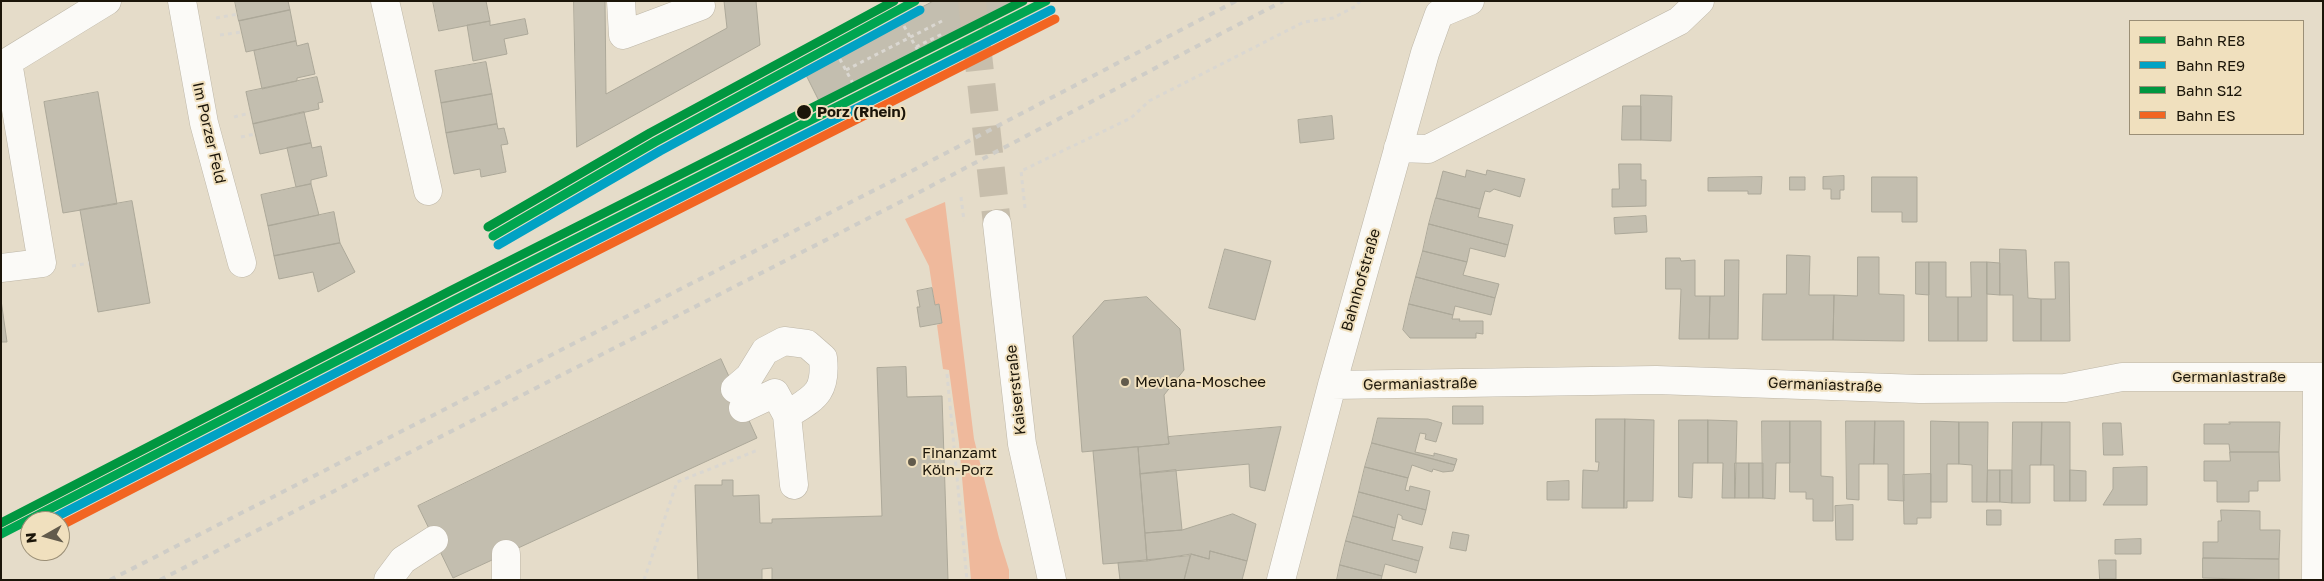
<!DOCTYPE html>
<meta charset="utf-8">
<style>
body{margin:0}
#map{position:relative;width:2324px;height:581px;overflow:hidden;background:#e5dcc9;font-family:"Golos Text",sans-serif}
canvas{display:block}
.frame{position:absolute;inset:0;border:2px solid #1b1509;pointer-events:none}
.legend{position:absolute;left:2129px;top:20px;width:175px;height:115px;box-sizing:border-box;background:#f0e0be;border:1px solid #9b8f76;margin:0;padding:6px 9px;list-style:none;font-size:15px;color:#1b1509}
.legend li{display:flex;align-items:center;gap:10px;height:25px}
.legend b{width:25px;border:1px solid #9b8f76}
.north{position:absolute;left:20px;top:511px;width:50px;height:50px;box-sizing:border-box;background:#f0e0be;border:1px solid #9b8f76;border-radius:50%;rotate:263deg;font-size:14px;font-weight:700;line-height:20px;text-align:center;color:#1b1509}
.north::after{content:'';display:block;margin:auto;width:18px;height:22px;background:#625b4c;clip-path:polygon(50% 0,100% 100%,50% 72%,0 100%)}
</style>
<div id="map">
<canvas width="2324" height="581"></canvas>
<div class="frame"></div>
<ul class="legend">
<li><b style="height:6px;background:#00a651"></b>Bahn RE8</li>
<li><b style="height:6px;background:#01a2c4"></b>Bahn RE9</li>
<li><b style="height:6px;background:#009640"></b>Bahn S12</li>
<li><b style="height:6px;background:#f26522"></b>Bahn ES</li>
</ul>
<div class="north">N</div>
</div>
<script>
const c = document.querySelector('canvas').getContext('2d');
c.lineJoin = 'round';
function paint(path, color) {
  c.fillStyle = color;
  c.fill(path, 'evenodd');
}
function strokePath(path, color, width, dash) {
  c.strokeStyle = color;
  c.lineWidth = width;
  c.lineCap = dash ? 'butt' : 'round';
  c.setLineDash(dash || []);
  c.stroke(path);
}
function drawText(font, color, halo, rows, align = 'center') {
  c.font = font + ' "Golos Text",sans-serif';
  c.lineWidth = 4;
  c.setLineDash([]);
  c.textBaseline = 'middle';
  c.strokeStyle = halo;
  c.fillStyle = color;
  for (const [text, x, y, turn = 0] of rows) {
    c.save();
    c.translate(x, y);
    c.rotate((+turn || 0) * Math.PI / 180);
    c.textAlign = isNaN(turn) ? turn : align;
    if (halo) c.strokeText(text, 0, 0);
    c.fillText(text, 0, 0);
    c.restore();
  }
}
paint(new Path2D(`
 M945 202 974 439 999 538 1009 570V580H971L959 443 949 370 943 369 937 325 942 323 939 304 935 305 929 266 905 219Z`), '#efb99c');
const building = new Path2D(`
 M235 1H288L290 10 239 21Z
 M433 1H486L490 21 439 31Z
 M574 1H605L606 94 727 28 724 1H756L760 45 577 147Z
 M934 1H1027L822 107 803 69Z
 M290 10 296 41 246 52 239 21Z
 M525 19 528 34 504 39 507 54 473 61 467 25 490 21V25Z
 M296 41 297 46 308 43 315 74 297 78V81L262 89 254 51Z
 M486 62 492 94 441 103 435 71Z
 M317 77 323 102 318 103 319 109 253 124 246 92Z
 M98 92 117 204 63 213 44 102Z
 M492 94 497 124 446 133 441 103Z
 M1641 95 1672 96 1671 141 1641 140Z
 M1623 106H1641V140H1622Z
 M304 112 311 143 260 154 253 124Z
 M1332 116 1334 139 1300 143 1298 120Z
 M497 124 498 129 504 128 508 144 501 145 506 172 481 177 480 169 454 174 446 133Z
 M311 143 312 148 321 146 327 176 311 180V184L296 187 287 148Z
 M1619 164H1641V180H1646V206L1612 207V189H1619Z
 M1467 170 1486 175 1487 170 1525 179 1520 197 1494 189 1490 192 1485 191 1480 209 1436 198 1443 171 1465 177Z
 M1844 176V190H1840V199H1831V189H1823V177Z
 M1762 177 1761 194H1748V191H1708V178Z
 M1790 177H1805V190H1790Z
 M1872 177H1917V222H1902V212H1872Z
 M311 184 319 215 268 226 261 195Z
 M1436 198 1480 209 1478 217 1513 225 1508 245 1429 224Z
 M132 201 150 303 98 312 80 210Z
 M334 212 340 243 274 256 268 226Z
 M1646 216 1647 232 1615 234 1614 218Z
 M1429 224 1508 245 1505 257 1470 248 1467 262 1423 251Z
 M340 243 355 272 318 292 313 272 279 279 274 256Z
 M1225 249 1271 261 1255 320 1209 308Z
 M2000 249 2026 250 2028 298 2041 299V341H2013V295H2000Z
 M1423 251 1467 262 1463 275 1499 284 1495 298 1416 277Z
 M1787 255 1810 256 1809 295H1834L1833 340H1762L1763 294H1786Z
 M1858 257H1879V294L1904 295V341L1833 340 1834 295 1857 296Z
 M1666 258H1680L1681 261 1695 260V296H1710L1709 339H1679L1681 289H1666Z
 M1725 260H1739L1738 339H1709L1710 296H1724Z
 M1916 262H1929V295L1916 294Z
 M1929 262H1946V297H1958V341H1929Z
 M1971 262H1987V341H1958V297H1971Z
 M1987 262 2000 263V295L1987 294Z
 M2055 262H2069L2070 341H2041V299H2055Z
 M1416 277 1495 298 1491 315 1455 306 1453 315 1409 304Z
 M932 288 935 305 939 304 942 323 920 327 917 307H920L917 291Z
 M1147 297 1180 329 1184 370 1164 395 1169 444 1082 452 1073 336 1104 301Z
 M1 300 7 342H1Z
 M1409 304 1453 315 1452 319H1460L1459 321H1483V334L1476 333V338H1410L1403 330Z
 M721 359 757 438 453 578 418 506Z
 M906 367 907 397 942 396 948 580H772V568L762 569V580H698L695 485H722V480H733V496L759 495 760 523H772V519L882 516 877 368Z
 M1453 406H1483V424H1453Z
 M1378 418 1428 419 1442 423 1436 442 1425 439 1426 434 1420 433 1415 452 1434 456V453L1457 459 1455 465 1372 443Z
 M1596 419H1625L1624 508H1582L1583 470 1598 471 1599 462H1596Z
 M1625 419 1654 420 1653 501H1627V508H1624Z
 M1679 420H1708V463H1693L1692 498 1679 497Z
 M1708 420 1737 421 1735 498H1722L1723 463H1708Z
 M1762 421H1790V463H1776L1775 499 1763 498Z
 M1790 421H1821V476L1833 477V521H1813V499H1806V492H1790Z
 M1846 421H1875L1874 464H1859V500L1847 499Z
 M1875 421H1904V501L1888 500V464H1874Z
 M1931 421 1959 422V464H1947V502H1931Z
 M1959 422H1988L1987 502H1972V465L1959 464Z
 M2013 422H2042L2041 465H2030V503H2012Z
 M2042 422H2070V501H2054V465H2041Z
 M2229 422H2280L2279 452H2230L2229 444H2204V424H2230Z
 M2103 423H2121L2123 455H2104Z
 M1281 427 1265 491 1250 487 1249 464 1140 474 1138 447 1169 444 1168 437Z
 M1372 443 1419 455 1455 465 1453 471 1443 472 1433 469 1432 472 1412 465 1408 478 1365 467Z
 M1138 447 1147 561 1103 564 1093 451Z
 M2230 452H2279L2280 481H2258V491H2249V502H2217V481H2204V461H2230Z
 M1735 463H1749V498H1735Z
 M1749 463H1763V498H1749Z
 M1365 467 1408 478 1405 490 1409 491 1410 486 1430 491 1426 510 1359 492Z
 M2147 467V505H2103L2113 489V468Z
 M1176 470 1182 530 1145 533 1140 474Z
 M1988 470H2000V502H1987Z
 M2000 470H2012V503L2000 502Z
 M2070 470 2086 471V501H2070Z
 M1931 474V518H1917V524H1904L1903 475Z
 M1569 481V500H1547V482Z
 M1359 492 1426 510 1422 525 1402 519V516L1398 514 1395 528 1353 516Z
 M1853 505V540H1836L1835 506Z
 M1987 510H2001V525H1987Z
 M2221 510 2260 511V530H2280L2279 559 2203 558V542H2218V521H2221Z
 M1233 514 1256 524 1247 561 1210 551 1209 559 1191 554 1147 561 1145 533 1182 530Z
 M1353 516 1395 528 1392 540 1423 547 1419 561 1346 541Z
 M1453 532 1469 535 1466 551 1450 548Z
 M2141 539V554H2115V540Z
 M1346 541 1419 561 1416 573 1385 564 1382 576 1340 565Z
 M1210 551 1247 561 1242 580H1184L1191 554 1209 559Z
 M1190 556 1184 580H1120L1118 563Z
 M2203 558 2279 559V580L2203 578Z
 M2099 560H2116V579H2100Z
 M1340 565 1382 576 1381 580H1337Z`);
paint(building, '#c3beaf');
strokePath(building, '#aca899', 1);
strokePath(new Path2D(`
 M972 1 997 224`), '#c7beac', 28, [28, 14]);
const minor = new Path2D(`
 M182 1 204 123 242 263
 M385 1 428 191
 M621 1 623 35 701 6
 M1 66 107 1
 M1398 148 1428 149 1679 21 1700 1
 M1 268 42 263 8 62
 M1332 385 1656 380 1920 389 2065 388 2122 377H2323
 M735 389 749 377 765 351 784 341 807 344 823 358C827 394 813 398 787 415
 M743 408 775 393 787 415 794 485
 M388 580 403 560 434 540
 M506 580V554
 M1281 580 1332 385 1425 53 1439 14 1470 1
 M2316 580 2317 377`);
const major = new Path2D(`
 M997 224 1022 444 1052 580`);
strokePath(minor, '#bdb6a7', 29);
strokePath(major, '#bdb6a7', 29);
strokePath(new Path2D(`
 M216 18 238 14
 M900 19 921 56
 M220 35 242 32
 M916 47 944 33
 M836 52 856 89
 M846 70 942 21
 M234 117 250 113
 M241 137 255 134
 M961 197 964 221
 M1025 208 1021 171 1131 118 1149 101 1304 22 1333 18 1356 6 1360 1
 M72 266 89 263
 M947 374 967 580
 M644 580 677 482 758 450`), '#dad7d1', 3, [4, 4]);
strokePath(minor, '#fbfaf7', 28);
strokePath(major, '#fbfaf7', 28);
strokePath(new Path2D(`
 M110 580 904 175 1236 1
 M160 580 912 196 1283 1`), '#cfcdc7', 4, [6, 6]);
strokePath(new Path2D(`
 M493 236 655 142 915 1
 M1 534 455 300 1046 1`), '#00a651', 9);
strokePath(new Path2D(`
 M498 245 660 151 920 10
 M48 521 460 309 1051 10`), '#01a2c4', 9);
strokePath(new Path2D(`
 M488 227 650 133 894 1
 M1 523 450 291 1023 1`), '#009640', 9);
strokePath(new Path2D(`
 M60 526 464 318 1055 19`), '#f26522', 9);
for (const [x, y, r, color] of [
 [804,112,8,"#1b1509"],
 [1125,382,5,"#625b4c"],
 [912,462,5,"#625b4c"]
]) {
  const dot = new Path2D();
  dot.arc(x, y, r, 0, 2 * Math.PI);
  c.fillStyle = color;
  c.fill(dot);
  strokePath(dot, '#f0e0be', 2);
}
drawText('bold 15px', '#1b1509', '#f0e0be', [
 ["Porz (Rhein)",817,112]
], 'left');
drawText('15px', '#1b1509', '#f0e0be', [
 ["Im Porzer Feld",209,133,77],
 ["Bahnhofstraße",1361,280,-74],
 ["Germaniastraße",2229,377],
 ["Germaniastraße",1420,384,-1],
 ["Germaniastraße",1825,385,2],
 ["Kaiserstraße",1016,390,-96]
]);
drawText('15px', '#1b1509', '#f0e0be', [
 ["Mevlana-Moschee",1135,382],
 ["Finanzamt",922,453],
 ["Köln-Porz",922,470]
], 'left');
</script>
